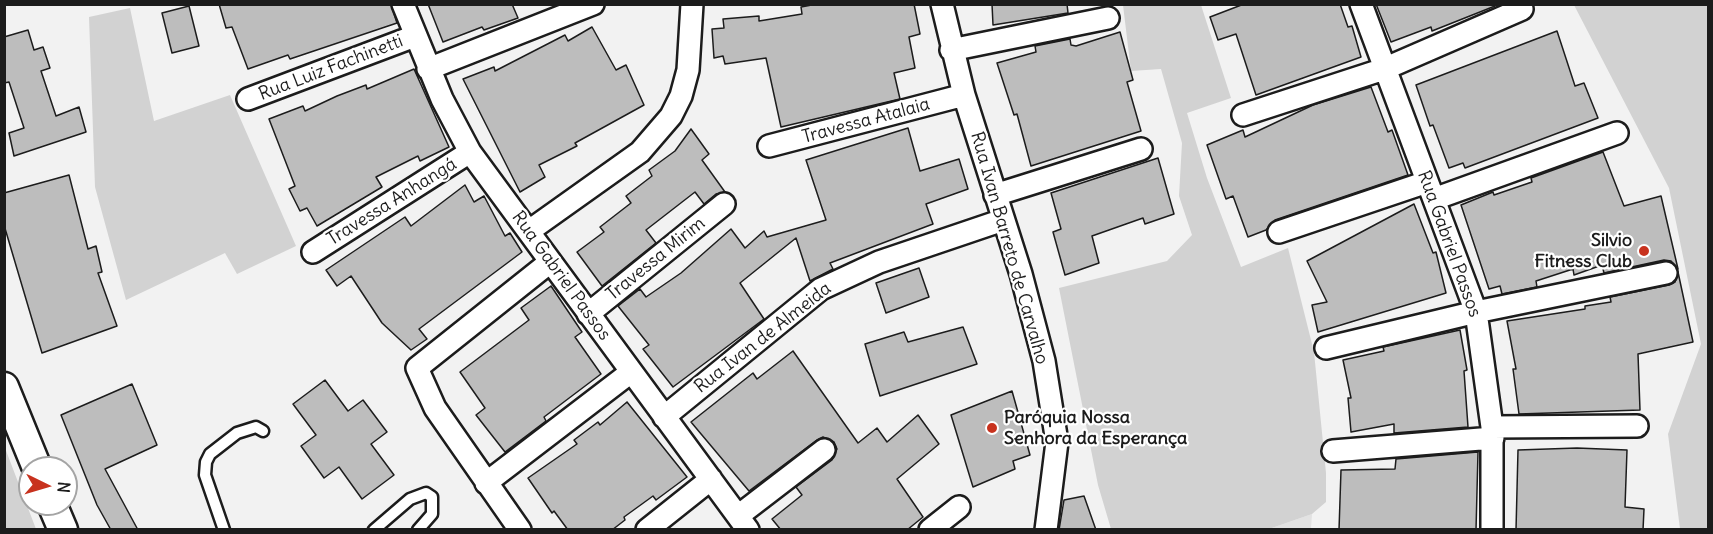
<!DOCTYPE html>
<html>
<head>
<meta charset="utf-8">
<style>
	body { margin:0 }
	#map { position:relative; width:1713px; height:534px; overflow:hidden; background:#f2f2f2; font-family:Delius,sans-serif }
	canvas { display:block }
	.frame { position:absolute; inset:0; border:6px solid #1c1c1c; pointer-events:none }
	.north { position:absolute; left:18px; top:456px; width:60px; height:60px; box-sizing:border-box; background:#fff; border:2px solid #a4a4a4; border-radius:50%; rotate:95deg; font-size:16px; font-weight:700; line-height:24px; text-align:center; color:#1c1c1c }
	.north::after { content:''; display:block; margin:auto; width:21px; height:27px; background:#c8321e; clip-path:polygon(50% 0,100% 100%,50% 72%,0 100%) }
</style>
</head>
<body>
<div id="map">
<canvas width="1713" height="534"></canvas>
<div class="frame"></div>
<div class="north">N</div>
</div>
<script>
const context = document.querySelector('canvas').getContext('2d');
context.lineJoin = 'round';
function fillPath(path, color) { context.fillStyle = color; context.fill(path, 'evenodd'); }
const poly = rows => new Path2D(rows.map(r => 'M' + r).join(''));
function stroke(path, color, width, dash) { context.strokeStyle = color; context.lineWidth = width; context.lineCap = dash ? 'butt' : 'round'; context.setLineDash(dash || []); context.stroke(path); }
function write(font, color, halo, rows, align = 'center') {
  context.font = font + ' Delius,sans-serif'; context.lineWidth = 4.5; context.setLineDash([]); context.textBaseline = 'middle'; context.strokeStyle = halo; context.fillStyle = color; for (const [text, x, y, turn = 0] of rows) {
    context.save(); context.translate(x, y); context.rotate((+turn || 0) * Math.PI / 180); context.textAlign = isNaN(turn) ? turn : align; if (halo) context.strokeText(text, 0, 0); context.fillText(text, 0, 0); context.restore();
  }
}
const built = poly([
	[1312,514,1311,529,1269,529]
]);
const green = poly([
	[1123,5,1201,5,1231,98,1187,113,1207,178,1241,267,1288,248,1314,352,1326,473,1326,502,1312,514,1269,529,1111,529,1098,485,1059,288,1167,261,1192,235,1179,196,1182,143,1161,69,1131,71],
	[1574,5,1708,5,1708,529,1680,529,1668,434,1701,344,1669,188],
	[130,8,154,121,230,95,296,246,237,274,225,253,126,300,95,187,89,17],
	[5,448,36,529,5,529]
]);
const building = poly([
	[219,4,391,4,397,23,290,59,288,55,248,69,232,27,226,28,219,4],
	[428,4,512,4,518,18,484,30,482,27,443,42,428,4],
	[817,4,914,4,920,34,909,37,915,68,894,73,900,99,781,127,766,58,725,64,723,56,714,58,712,29,724,28,723,19,759,16,759,21,802,14,801,7,817,4],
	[992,4,1067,4,1068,13,993,25,992,4],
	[1244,4,1340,4,1348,27,1352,26,1361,57,1256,95,1236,34,1218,40,1210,17,1244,4],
	[1376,4,1495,4,1495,6,1432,31,1431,27,1391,42,1376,4],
	[189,6,199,46,172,53,162,13,189,6],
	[592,27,616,70,626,65,644,105,575,143,577,146,539,165,545,177,520,192,463,79,494,67,495,71,565,35,568,41,592,27],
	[28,30,34,50,43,47,50,68,41,71,56,116,79,107,86,132,14,156,9,133,24,128,9,82,4,83,4,37,28,30],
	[1557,31,1575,86,1584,83,1598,118,1465,168,1463,163,1449,168,1433,125,1430,126,1416,85,1557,31],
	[1120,32,1133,80,1127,82,1141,131,1031,166,1017,114,1014,115,997,63,1036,52,1035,46,1070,39,1071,45,1076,46,1120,32],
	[414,69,449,147,420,161,418,156,376,177,382,187,317,226,307,208,300,211,289,189,295,186,269,119,303,106,305,111,337,96,366,85,367,89,414,69],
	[1371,87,1388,132,1392,130,1408,175,1275,220,1266,230,1248,237,1233,196,1226,199,1207,145,1243,130,1245,137,1313,105,1371,87],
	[908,128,920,171,959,159,968,189,926,204,933,224,830,263,833,269,810,281,796,238,740,283,764,319,673,387,643,349,649,345,618,306,640,289,646,297,681,273,731,229,745,248,764,231,767,237,826,220,806,160,908,128],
	[691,129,709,154,702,160,725,192,716,194,704,204,695,192,646,230,656,243,602,286,577,252,604,232,600,227,631,203,626,196,652,176,649,170,675,151,691,129],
	[1603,152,1624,206,1661,196,1678,269,1671,261,1664,260,1604,273,1602,265,1574,275,1573,269,1536,281,1537,287,1502,294,1500,286,1489,289,1461,205,1493,192,1494,195,1532,182,1531,178,1603,152],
	[1158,158,1174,214,1145,224,1143,218,1092,236,1099,263,1065,275,1053,232,1061,229,1051,193,1158,158],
	[69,175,88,249,96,246,102,272,98,273,117,326,42,353,4,225,4,193,69,175],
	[465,185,474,202,484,196,505,236,510,233,522,252,419,329,427,339,411,350,382,323,351,276,337,286,326,270,405,217,411,226,465,185],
	[1414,204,1433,253,1436,252,1446,293,1318,332,1312,305,1327,302,1307,261,1414,204],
	[919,268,929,297,886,313,876,283,919,268],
	[1678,272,1693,342,1638,354,1640,410,1519,414,1513,369,1516,369,1507,321,1585,309,1585,306,1611,302,1610,297,1669,285,1675,282,1678,272],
	[551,286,582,332,575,337,601,374,544,417,546,421,505,452,476,415,485,408,460,372,529,320,521,308,551,286],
	[963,327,977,364,880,396,865,344,904,332,908,342,963,327],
	[1460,330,1467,370,1464,371,1468,427,1394,433,1394,424,1351,432,1348,398,1351,398,1343,360,1384,351,1383,347,1460,330],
	[793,351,858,443,877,428,887,442,918,415,939,444,897,479,923,517,907,530,781,530,772,519,802,495,796,487,832,460,837,449,834,442,823,437,817,440,749,491,691,422,753,373,757,379,793,351],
	[325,380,348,411,363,400,387,432,371,444,394,475,362,499,339,467,324,478,301,446,316,435,293,404,325,380],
	[132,384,157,445,105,469,138,530,111,530,97,505,61,415,132,384],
	[1012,391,1030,455,1013,461,1015,469,973,487,951,415,1012,391],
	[627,402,687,477,656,500,653,496,624,517,625,520,612,530,568,530,554,511,552,513,528,478,577,444,574,440,598,422,600,425,627,402],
	[1577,448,1627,450,1625,507,1644,509,1643,530,1516,530,1518,450,1577,448],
	[1478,452,1476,530,1339,530,1341,470,1395,469,1396,459,1478,452],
	[1084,496,1096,530,1059,530,1064,500,1084,496]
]);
const lane = poly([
	[224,530,205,475,206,462,210,454,237,433,256,427,263,431],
	[374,530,410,499,426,493,432,497,432,514,418,530]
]);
const street = poly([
	[403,4,442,99,470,152,748,530],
	[942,4,964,95,1021,274,1044,361,1057,442,1046,530],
	[1361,4,1476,312,1492,427,1492,530],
	[951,50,1108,18],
	[428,69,593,4],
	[248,99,415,36],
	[1243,115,1384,69,1522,9],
	[769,146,964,95],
	[995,195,1141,149],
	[1434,199,1617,133],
	[529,231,640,152,671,116,681,96,688,70,692,4],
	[1279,232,1427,182],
	[313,252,470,152],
	[588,314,724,204],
	[1326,348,1476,312,1666,273],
	[664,417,821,289,879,262,1003,220],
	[1492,427,1637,426],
	[1333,451,1493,438],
	[486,483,631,372],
	[738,516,824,450],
	[520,530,435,408,417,368,550,262],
	[647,530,711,479],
	[930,530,959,507]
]);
const secondary = poly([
	[4,387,37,468],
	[52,504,63,530]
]);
const markers = [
	[1644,251,6,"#c8321e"],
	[992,428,6,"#c8321e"]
];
const streetNames = [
	["Rua Luiz Fachinetti",331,68,-21],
	["Travessa Atalaia",866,121,-15],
	["Travessa Anhangá",392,202,-32],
	["Rua Gabriel Passos",1449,244,70],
	["Rua Ivan Barreto de Carvalho",1009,248,74],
	["Travessa Mirim",656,259,-39],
	["Rua Gabriel Passos",561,276,54],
	["Rua Ivan de Almeida",763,338,-38]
];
const poiNames = [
	["Silvio",1632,241],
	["Fitness Club",1632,262],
	["Paróquia Nossa",1004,418,"left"],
	["Senhora da Esperança",1004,439,"left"]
];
fillPath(built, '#e2e2e2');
fillPath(green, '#d2d2d2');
fillPath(building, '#bdbdbd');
stroke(building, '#1c1c1c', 1.5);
stroke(lane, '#1c1c1c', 15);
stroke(street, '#1c1c1c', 26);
stroke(secondary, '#1c1c1c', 33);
stroke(lane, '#fff', 10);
stroke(street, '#fff', 21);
stroke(secondary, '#fff', 28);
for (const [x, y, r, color] of markers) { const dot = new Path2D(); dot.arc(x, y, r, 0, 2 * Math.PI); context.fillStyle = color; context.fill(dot); stroke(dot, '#fff', 2); }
write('18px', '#1c1c1c', '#fff', streetNames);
write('bold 18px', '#1c1c1c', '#fff', poiNames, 'right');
</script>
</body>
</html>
